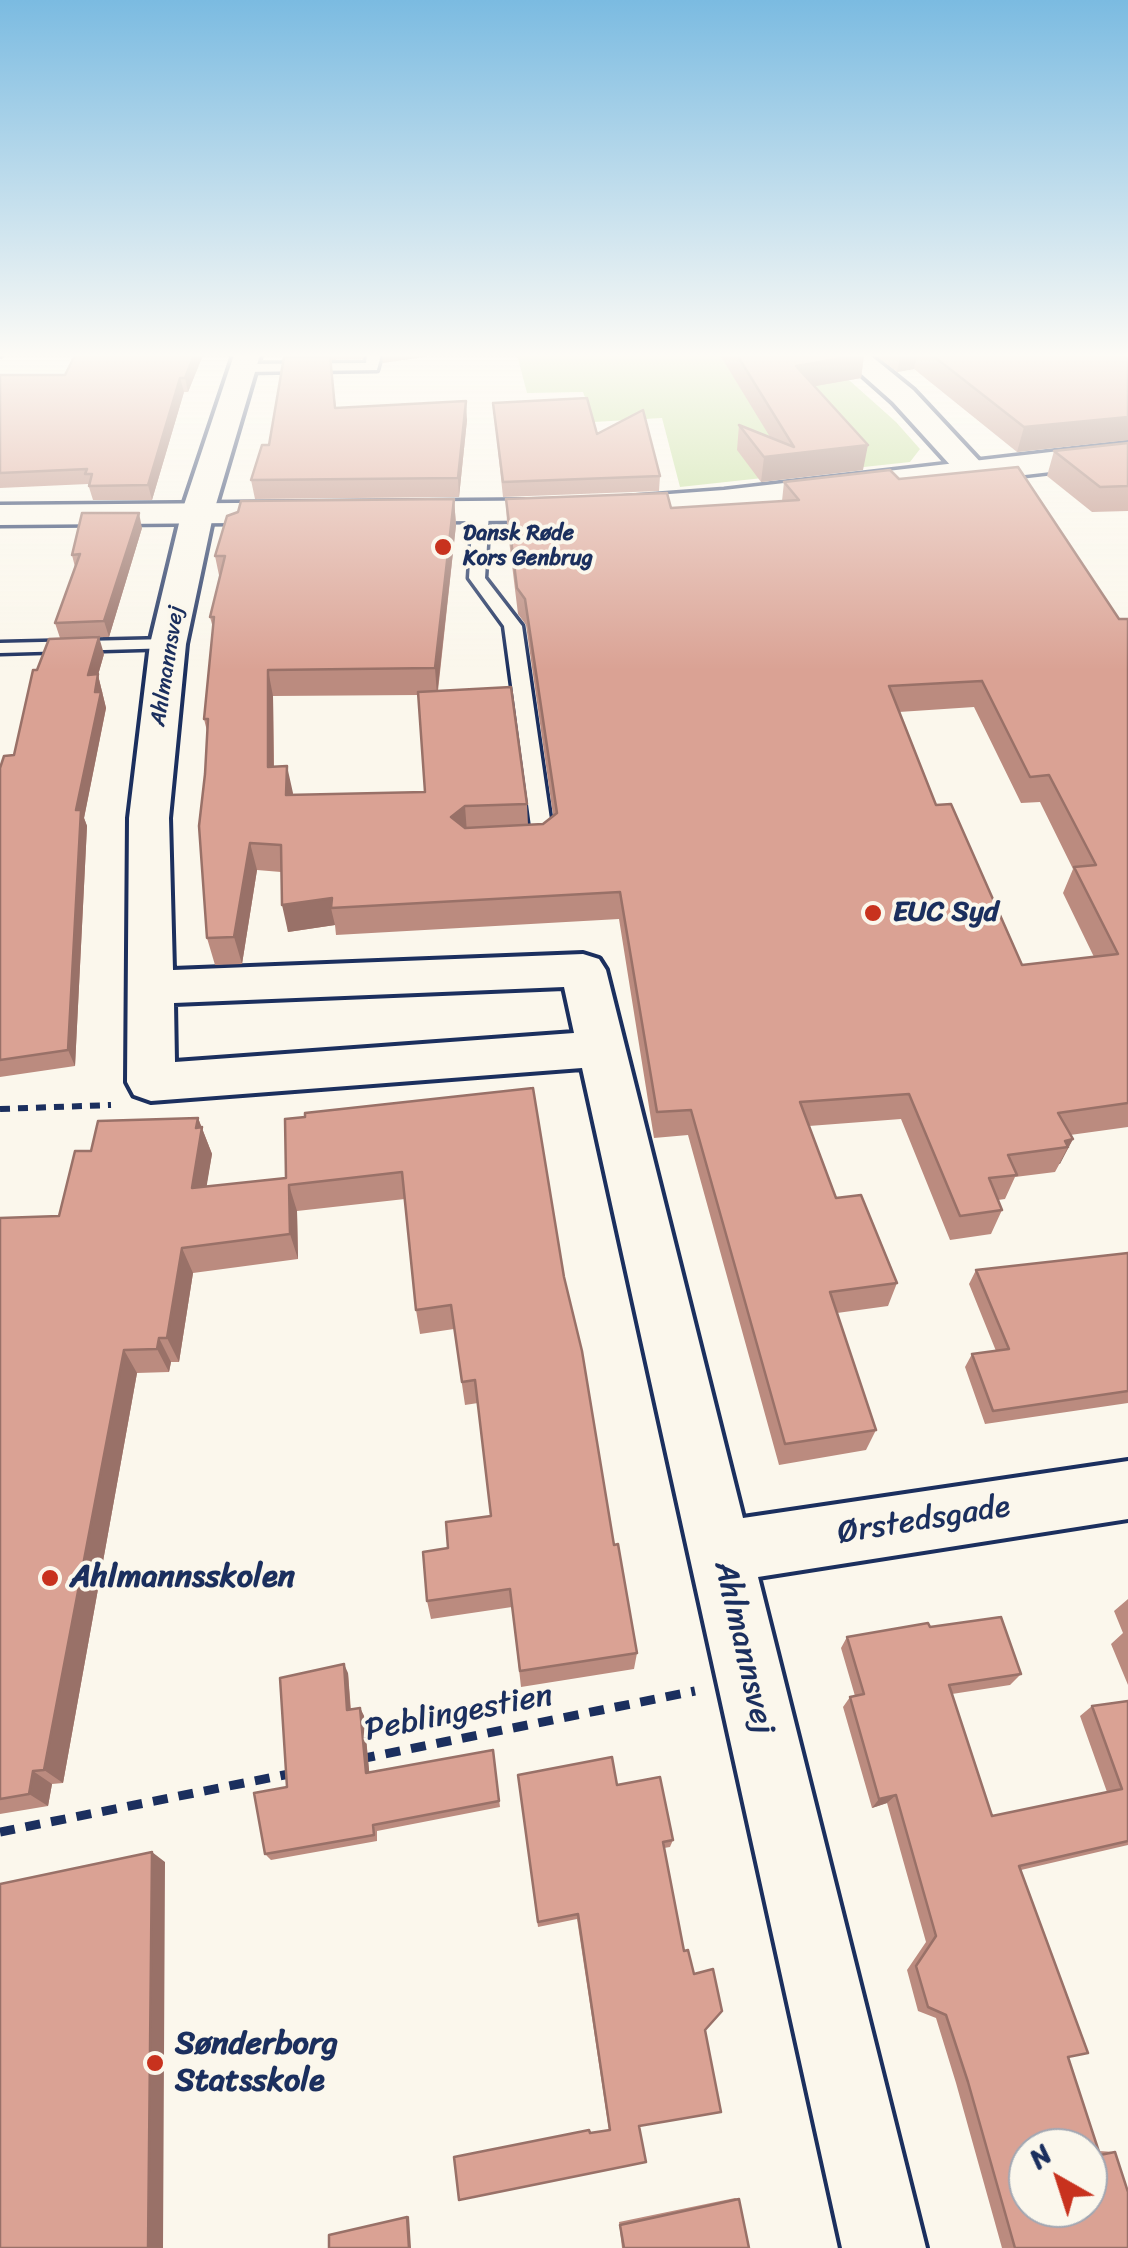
<!DOCTYPE html>
<html>
<head>
<meta charset="utf-8">
<style>
	body { margin:0 }
	#map { position:relative; width:1128px; height:2248px; overflow:hidden; background:#fbf7ec; font-family:Sriracha,sans-serif }
	canvas { display:block }
	.north { position:absolute; left:1008px; top:2128px; width:100px; height:100px; box-sizing:border-box; background:#fbf7ec; border:2px solid #a1a7b3; border-radius:50%; rotate:321deg; font-size:28px; font-weight:700; line-height:40px; text-align:center; color:#1b2f5e }
	.north::after { content:''; display:block; margin:auto; width:35px; height:45px; background:#c8321e; clip-path:polygon(50% 0,100% 100%,50% 72%,0 100%) }
</style>
</head>
<body>
<div id="map">
<canvas width="1128" height="2248"></canvas>
<div class="north">N</div>
</div>
<script>
const context = document.querySelector('canvas').getContext('2d');
context.lineJoin = 'round';
function fillPath(path, color) { context.fillStyle = color; context.fill(path, 'evenodd'); }
const poly = rows => new Path2D(rows.map(r => 'M' + r).join(''));
function stroke(path, color, width, dash) { context.strokeStyle = color; context.lineWidth = width; context.lineCap = dash ? 'butt' : 'round'; context.setLineDash(dash || []); context.stroke(path); }
function write(font, color, halo, rows, align = 'center') {
  context.font = font + ' Sriracha,sans-serif'; context.lineWidth = 8; context.setLineDash([]); context.textBaseline = 'middle'; context.strokeStyle = halo; context.fillStyle = color; for (const [text, x, y, turn = 0] of rows) {
    context.save(); context.translate(x, y); context.rotate((+turn || 0) * Math.PI / 180); context.textAlign = isNaN(turn) ? turn : align; if (halo) context.strokeText(text, 0, 0); context.fillText(text, 0, 0); context.restore();
  }
}
const green = poly([
	[517,355,821,355,896,422,920,449,910,462,680,487,662,418,594,422,583,392,527,393]
]);
const pathFar2 = poly([
	[0,358,3,355]
]);
const pathFar1 = poly([
	[0,1109,111,1105]
]);
const path = poly([
	[360,1759,695,1691],
	[0,1832,294,1773]
]);
const lane = poly([
	[367,355,381,355,377,370,243,372,236,368,243,364,366,363,367,355],
	[481,507,489,512,485,578,522,626,553,840,543,847,525,848,515,841,518,836,532,834,504,626,469,578,473,512,481,507],
	[168,639,174,640,174,648,0,653,0,643,168,639]
]);
const street = poly([
	[234,355,260,355,214,511,186,644,169,818,173,970,583,954,599,959,606,970,743,1518,1128,1461,1128,1519,758,1577,926,2248,842,2248,582,1068,151,1101,134,1095,127,1082,129,818,150,644,182,511,234,355],
	[564,987,574,1033,175,1062,174,1003,564,987],
	[840,355,870,355,913,390,984,466,988,472,984,478,962,478,893,402,840,355]
]);
const secondary = poly([
	[1128,443,1128,463,724,510,588,520,0,525,0,505,588,500,724,490,1128,443]
]);
const wall = poly([
	[203,355,188,392,184,392,152,500,93,500,88,484,0,488,0,375,65,375],
	[288,355,364,355,363,359,330,360,336,408,467,420,459,497,255,499,251,480,269,445],
	[720,355,864,355,861,378,815,386,863,470,761,482,737,450,739,425,770,437],
	[875,355,1128,355,1128,440,1017,452,914,369,897,372],
	[493,403,597,434,660,476,659,491,503,497],
	[1128,443,1128,511,1092,512,1047,476,1054,451],
	[899,479,1119,619,1128,619,1128,1127,1070,1135,1073,1139,1055,1172,1015,1177,1005,1199,998,1200,1002,1210,991,1234,950,1240,901,1119,809,1126,836,1198,897,1283,888,1306,837,1313,876,1430,866,1450,779,1465,688,1135,654,1138,619,919,336,935,335,925,288,932,281,872,257,870,242,964,215,965,207,938,205,774,207,731,204,719,213,628,210,617,220,580,215,556,454,499,456,525,438,691,527,804,528,825,543,824,553,815,526,625,518,614,507,524,506,499,671,508,782,501,784,482],
	[419,695,425,792,293,795,274,767,273,696],
	[974,707,1021,803,1040,802,1073,869,1063,893,1094,957,1022,965,936,805,899,712],
	[142,528,109,637,60,638,55,623,75,567,72,555],
	[104,654,98,675,106,708,84,818,87,826,75,1066,0,1077,0,768,14,755],
	[533,1088,564,1277,614,1545,637,1653,634,1669,521,1687,512,1607,431,1619,427,1601,448,1548,491,1516,478,1403,465,1405,454,1329,420,1334,416,1310,405,1199,297,1211,298,1259,193,1273,179,1362,171,1362,169,1372,137,1373,63,1783,52,1784,48,1806,0,1814,0,1218,59,1216,91,1151,198,1118,212,1154,206,1187,286,1178],
	[1128,1253,1128,1403,985,1424,965,1367,972,1354,996,1351,969,1284,976,1270],
	[1128,1599,1128,1685,1111,1644,1123,1633,1114,1611],
	[930,1627,1021,1674,1010,1685,952,1694,992,1816,1107,1792,1080,1716,1092,1706,1128,1701,1128,1845,1021,1870,1068,2057,1099,2151,1115,2152,1128,2248,1002,2248,956,2083,936,2018,918,2011,907,1970,926,1942,887,1803,872,1808,843,1707,850,1697,855,1696,841,1648,847,1637],
	[348,1673,351,1710,360,1708,364,1716,369,1772,493,1750,500,1807,377,1831,377,1841,271,1860,265,1854,287,1787],
	[518,1775,617,1785,673,1840,670,1847,664,1848,684,1951,705,2030,721,2112,590,2133,609,2130,577,1919,538,1927],
	[735,2198,739,2199,749,2248,622,2248,619,2222]
]);
const shadedWall = poly([
	[194,355,203,355,188,392,185,378],
	[382,355,438,355,383,363],
	[860,355,864,355,861,378,793,390,796,366],
	[900,355,917,355,914,369,897,372],
	[180,378,184,392,152,500,148,485],
	[466,401,467,420,459,497,458,478],
	[1128,417,1128,440,1017,452,1024,427],
	[868,445,863,470,761,482,764,457],
	[454,499,456,525,437,695,435,668],
	[139,513,142,528,109,637,104,621],
	[99,637,104,654,98,675,106,708,84,818,87,826,75,1066,68,1050,76,810,88,675],
	[268,670,273,696,274,794,268,767],
	[287,766,293,793,291,822,286,795],
	[465,806,467,833,451,817],
	[250,843,257,870,242,964,234,937],
	[332,898,331,908,335,925,288,932,282,905],
	[198,1118,212,1154,202,1214,192,1188],
	[1073,1139,1060,1164,1059,1164,1068,1147,1065,1141],
	[289,1185,297,1211,298,1259,290,1234],
	[182,1248,193,1273,179,1362,167,1338],
	[159,1338,171,1362,169,1372,157,1349],
	[124,1350,137,1373,63,1783,44,1770],
	[344,1664,348,1673,351,1719,347,1710],
	[360,1708,364,1716,370,1780,366,1773],
	[33,1771,52,1784,48,1806,29,1794],
	[896,1795,887,1803,872,1808,879,1799],
	[152,1852,165,1862,163,2248,148,2248],
	[409,2216,411,2248,409,2248,407,2217]
]);
const building = poly([
	[75,355,194,355,185,378,180,378,148,485,89,486,92,474,85,474,87,469,0,473,0,375,65,375,75,355],
	[737,355,860,355,796,366,868,445,764,457,739,425,794,447,737,355],
	[932,355,1128,355,1128,417,1024,427,932,355],
	[330,356,335,408,466,401,458,478,251,480,262,445,269,445,284,357,330,356],
	[587,398,597,434,643,410,660,476,503,482,493,403,587,398],
	[1128,443,1128,486,1100,487,1054,451,1128,443],
	[1018,467,1119,619,1128,619,1128,1103,1058,1113,1073,1139,1065,1141,1068,1147,1008,1155,1017,1175,989,1178,1002,1210,960,1216,909,1094,800,1102,836,1198,861,1195,897,1283,830,1292,876,1430,785,1444,691,1110,657,1112,620,892,331,908,332,898,282,905,281,845,250,843,234,937,207,938,199,826,205,774,208,719,204,719,214,617,210,617,225,556,215,556,227,516,238,512,241,501,454,499,435,668,268,670,268,767,287,766,286,795,425,792,418,692,511,687,527,804,465,806,451,817,465,828,543,824,557,813,525,599,517,588,506,499,667,493,671,508,799,500,784,482,890,470,899,479,1018,467],
	[982,681,1030,777,1049,775,1096,865,1074,867,1118,954,1022,965,951,804,936,805,889,686,982,681],
	[82,513,139,513,104,621,55,623,80,554,72,555,82,513],
	[99,637,88,675,98,674,95,692,101,692,76,810,81,810,68,1050,0,1060,0,768,4,756,14,755,33,670,37,670,49,639,99,637],
	[533,1088,564,1277,582,1351,614,1545,618,1544,637,1653,520,1671,510,1589,427,1601,423,1552,448,1548,446,1522,491,1516,475,1380,462,1382,451,1305,416,1310,402,1172,289,1185,290,1234,182,1248,167,1338,159,1338,157,1349,124,1350,44,1770,33,1771,29,1794,0,1799,0,1218,59,1216,75,1151,91,1151,98,1121,198,1118,196,1128,202,1127,192,1188,286,1178,285,1119,305,1117,305,1113,533,1088],
	[1128,1253,1128,1391,993,1411,972,1354,1009,1349,976,1270,1128,1253],
	[1001,1617,1021,1674,949,1685,992,1816,1122,1789,1092,1706,1128,1701,1128,1841,1019,1866,1088,2053,1068,2057,1100,2155,1115,2152,1128,2192,1128,2248,1015,2248,968,2082,946,2015,928,2007,916,1966,936,1936,896,1795,879,1799,850,1697,864,1694,847,1637,928,1623,930,1627,1001,1617],
	[1028,2148,1088,2148,1088,2208,1028,2208,1028,2148],
	[344,1664,347,1710,360,1708,366,1773,493,1750,499,1801,373,1825,374,1835,265,1854,254,1793,287,1787,280,1678,344,1664],
	[612,1757,617,1785,660,1777,673,1840,663,1842,684,1951,688,1950,694,1974,713,1969,722,2011,705,2030,721,2112,639,2126,646,2162,459,2200,454,2157,589,2130,590,2133,610,2130,578,1914,538,1922,518,1775,612,1757],
	[152,1852,148,2248,0,2248,0,1884,152,1852],
	[739,2199,749,2248,624,2248,620,2225,739,2199],
	[407,2217,409,2248,329,2248,329,2235,407,2217]
]);
const markers = [
	[443,547,10,"#c8321e"],
	[873,913,10,"#c8321e"],
	[50,1578,10,"#c8321e"],
	[155,2063,10,"#c8321e"]
];
const farPoinames = [
	["Dansk Røde",463,534],
	["Kors Genbrug",463,559]
];
const farStreetnames = [
	["Ahlmannsvej",168,666,-81]
];
const poiNames = [
	["EUC Syd",893,913]
];
const nearStreetnames = [
	["Ørstedsgade",924,1521,-9],
	["Ahlmannsvej",743,1648,77],
	["Peblingestien",459,1714,-11]
];
const nearPoinames = [
	["Ahlmannsskolen",70,1578],
	["Sønderborg",175,2045],
	["Statsskole",175,2082]
];
fillPath(green, '#bfdd95');
stroke(lane, '#1b2f5e', 7);
stroke(street, '#1b2f5e', 8);
stroke(secondary, '#1b2f5e', 7);
stroke(pathFar2, '#1b2f5e', 4, [6, 5]);
stroke(pathFar1, '#1b2f5e', 6, [10, 8]);
stroke(path, '#1b2f5e', 9, [15, 11]);
fillPath(lane, '#fbf7ec');
fillPath(street, '#fbf7ec');
fillPath(secondary, '#fbf7ec');
fillPath(wall, '#bb8b7f');
fillPath(shadedWall, '#997168');
fillPath(building, '#daa294');
stroke(building, '#997168', 2.5);
const sky = context.createLinearGradient(0, 0, 0, 670);
sky.addColorStop(0, '#7bbbe1');
sky.addColorStop(0.53, '#fdfbf6');
sky.addColorStop(1, '#fdfbf600');
context.fillStyle = sky;
context.fillRect(0, 0, 1128, 670);
for (const [x, y, r, color] of markers) { const dot = new Path2D(); dot.arc(x, y, r, 0, 2 * Math.PI); context.fillStyle = color; context.fill(dot); stroke(dot, '#fbf7ec', 4); }
write('bold 22px', '#1b2f5e', '#fbf7ec', farPoinames, 'left');
write('22px', '#1b2f5e', '#fbf7ec', farStreetnames);
write('bold 28px', '#1b2f5e', '#fbf7ec', poiNames, 'left');
write('32px', '#1b2f5e', '#fbf7ec', nearStreetnames);
write('bold 32px', '#1b2f5e', '#fbf7ec', nearPoinames, 'left');
</script>
</body>
</html>
